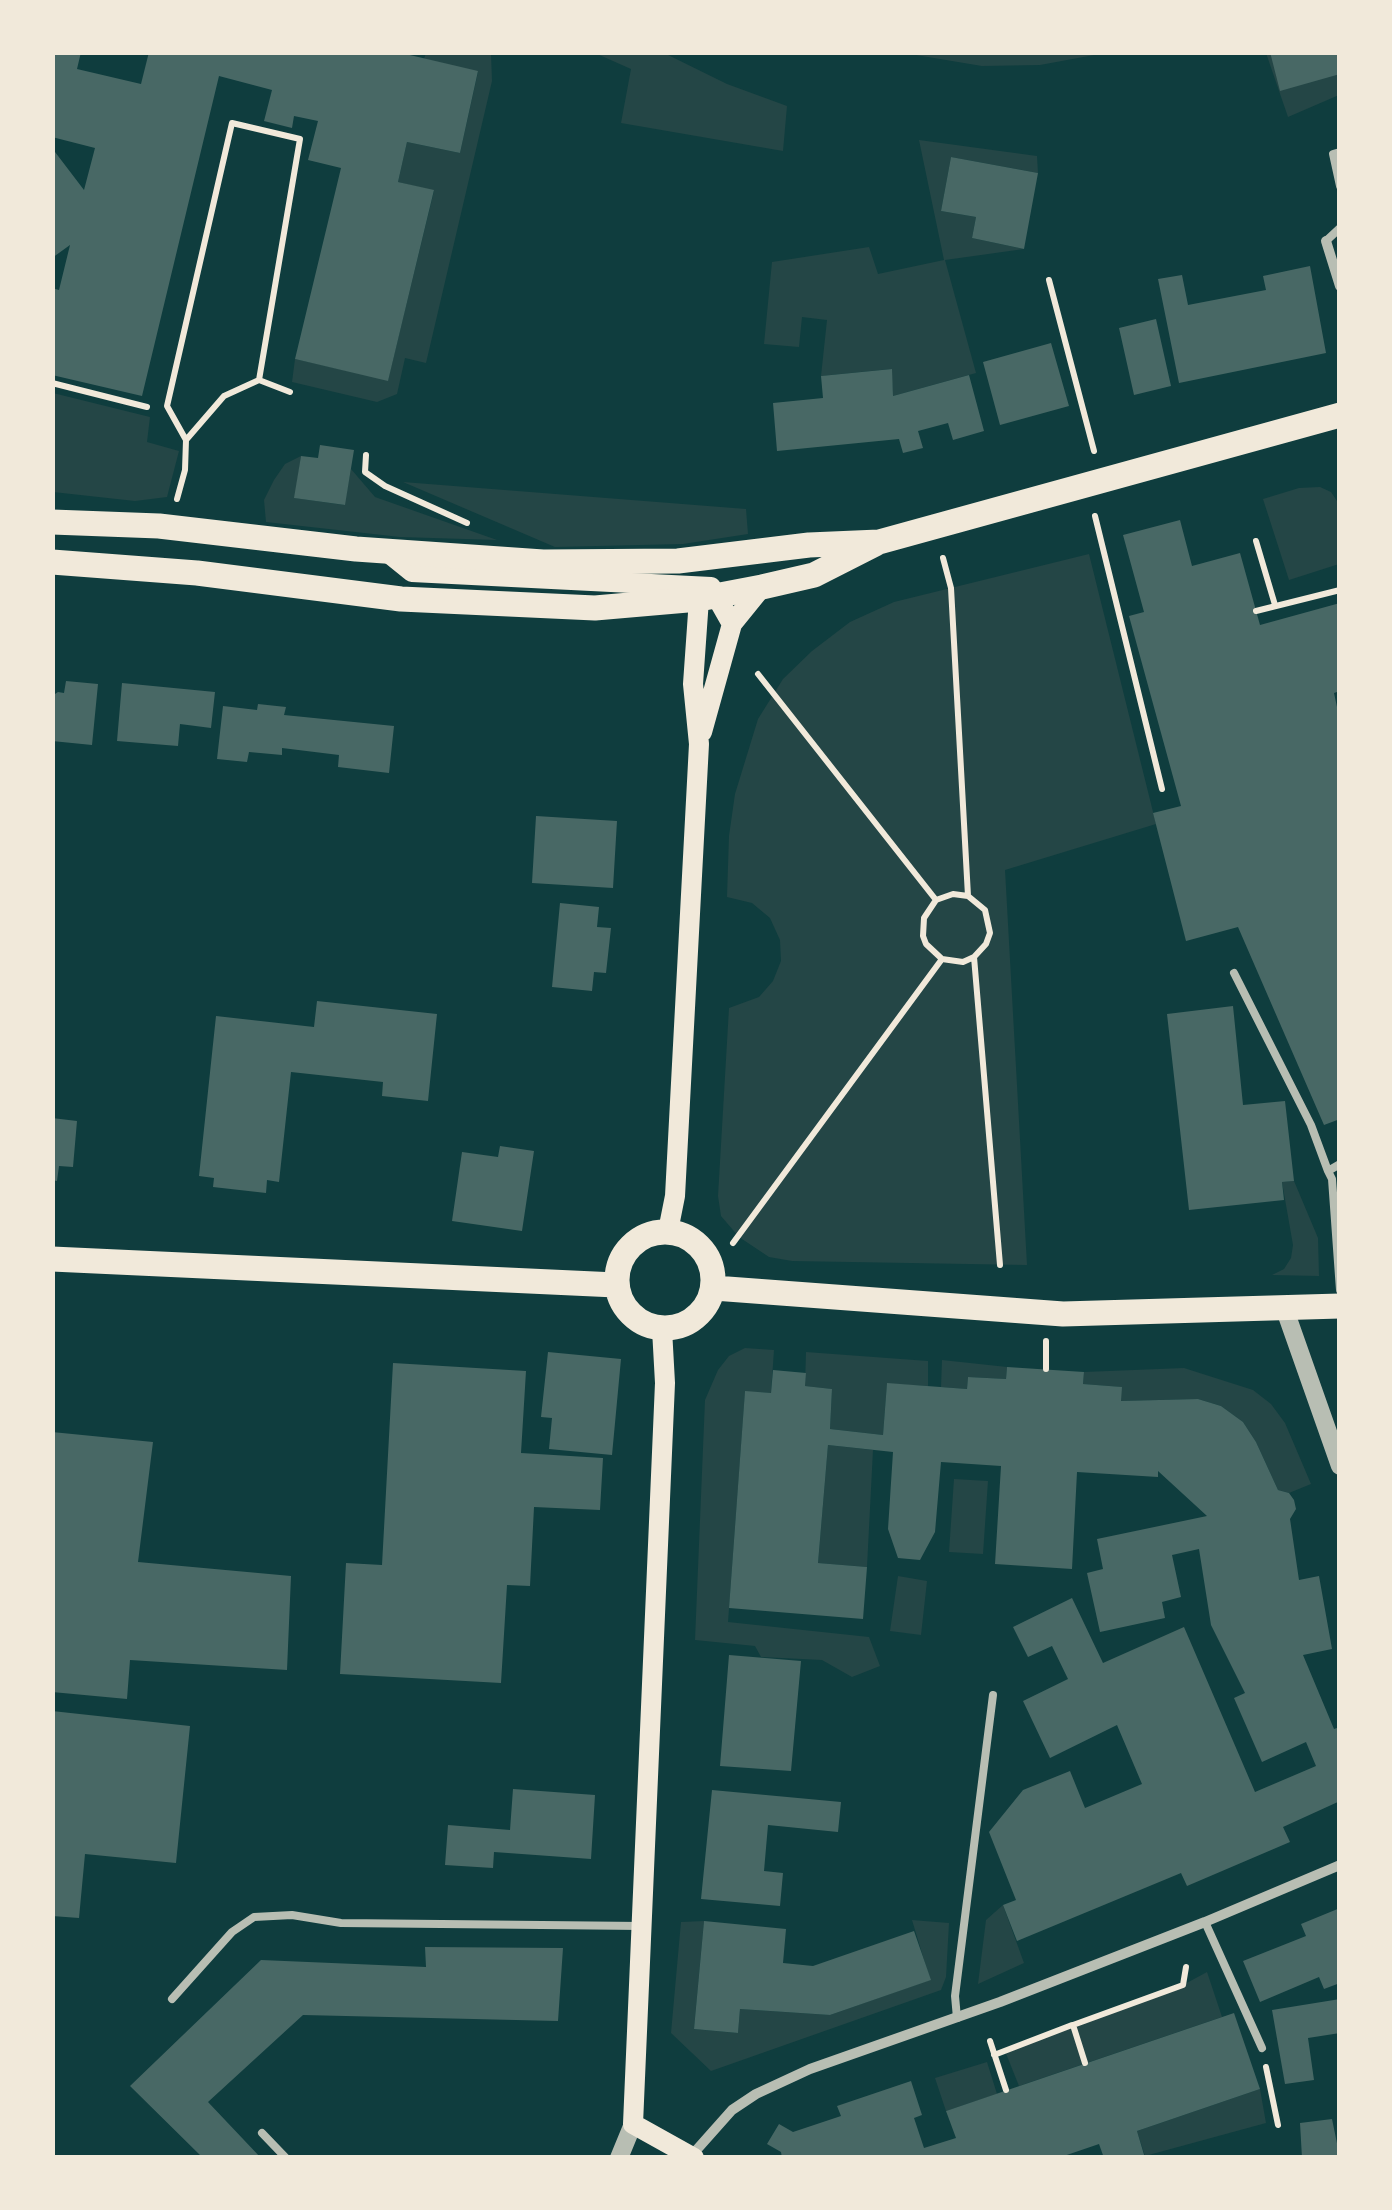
<!DOCTYPE html>
<html>
<head>
<meta charset="utf-8">
<style>
	body { margin:0 }
	#map { position:relative; width:1392px; height:2210px; overflow:hidden; background:#0f3d3e; font-family:Quicksand,sans-serif }
	canvas { display:block }
	.frame { position:absolute; inset:0; border:55px solid #f1e9da; pointer-events:none }
</style>
</head>
<body>
<div id="map">
<canvas width="1392" height="2210"></canvas>
<div class="frame"></div>
</div>
<script>
const context = document.querySelector('canvas').getContext('2d');
context.lineJoin = 'round';
function fillPath(path, color) { context.fillStyle = color; context.fill(path, 'evenodd'); }
const poly = rows => new Path2D(rows.map(r => 'M' + r).join(''));
function stroke(path, color, width, dash) { context.strokeStyle = color; context.lineWidth = width; context.lineCap = dash ? 'butt' : 'round'; context.setLineDash(dash || []); context.stroke(path); }
const green = poly([
	[426,53,491,53,492,81,426,363,405,358,397,394,377,402,292,382,295,359,388,380,434,191,398,182,407,142,460,153,478,72,424,59],
	[595,53,664,53,727,84,787,106,783,151,621,123,631,69],
	[904,53,1105,53,1040,65,982,66],
	[1266,53,1339,53,1339,95,1288,117],
	[919,140,1037,156,1038,173,951,157,941,211,976,217,972,238,1024,249,945,260,976,373,893,396,891,369,821,376,827,320,802,317,799,347,764,344,772,262,869,247,878,274,944,260],
	[53,393,150,417,147,442,179,451,167,497,135,501,53,492],
	[301,456,295,498,344,505,351,469,375,497,497,540,400,537,266,522,264,500,274,480,285,464],
	[403,482,746,509,748,534,683,544,555,547],
	[1320,487,1331,492,1339,504,1339,564,1289,580,1263,499,1299,488],
	[1089,554,1156,824,1005,870,1027,1265,792,1261,769,1257,739,1237,721,1216,718,1196,729,1008,759,997,773,981,781,961,780,940,770,918,752,903,727,897,729,836,735,794,758,719,783,679,812,651,850,622,894,602],
	[1294,1181,1318,1238,1319,1276,1272,1275,1284,1269,1291,1258,1293,1245,1282,1182],
	[745,1348,774,1350,771,1393,745,1392,728,1622,869,1637,880,1666,852,1677,822,1660,761,1657,755,1646,695,1640,705,1400,718,1370,729,1356],
	[806,1352,928,1361,928,1386,887,1384,883,1435,830,1429,832,1389,805,1386],
	[942,1360,1007,1367,1006,1379,968,1377,967,1389,941,1387],
	[1184,1368,1253,1390,1271,1404,1285,1423,1311,1484,1289,1493,1278,1490,1256,1442,1243,1422,1221,1406,1198,1399,1121,1401,1121,1387,1083,1384,1084,1372],
	[828,1445,873,1450,867,1567,818,1563],
	[954,1479,988,1481,983,1554,949,1552],
	[898,1576,927,1581,921,1635,890,1631],
	[1003,1905,1024,1963,978,1984,986,1920],
	[912,1920,949,1923,946,1977,941,1990,711,2071,671,2033,681,1922,704,1921,694,2029,738,2033,740,2009,830,2015,930,1980],
	[1207,1972,1222,2017,1019,2086,1005,2051,1183,1985],
	[987,2062,997,2094,946,2111,935,2078],
	[1260,2089,1266,2123,1145,2156,1137,2131]
]);
const building = poly([
	[52,52,81,52,77,69,141,84,149,52,397,52,478,71,460,153,407,142,398,182,434,190,388,381,295,359,341,168,308,160,318,121,294,116,292,128,264,121,272,90,219,76,142,396,52,375,52,288,59,290,70,245,52,258,52,148,84,190,95,148,52,137],
	[1270,52,1340,52,1340,74,1280,91],
	[951,157,1038,173,1024,249,972,238,976,217,941,211],
	[1310,266,1326,353,1179,383,1158,279,1182,275,1188,305,1266,290,1263,276],
	[1156,319,1171,386,1134,395,1119,328],
	[1051,343,1069,406,1000,425,983,362],
	[892,369,893,396,969,375,984,431,953,440,948,423,918,431,923,448,903,453,899,439,777,451,773,403,823,398,821,376],
	[320,445,354,450,345,505,294,498,301,456,318,458],
	[1180,520,1192,566,1240,553,1260,625,1340,603,1340,691,1334,693,1340,721,1340,1119,1324,1125,1238,927,1186,941,1153,813,1181,806,1129,616,1144,612,1123,535],
	[66,681,98,684,92,745,52,741,52,696,58,692,64,693],
	[122,683,215,692,211,728,180,724,178,746,117,741],
	[258,704,286,707,284,715,394,726,389,773,338,767,339,755,282,748,282,755,249,752,247,762,217,759,223,706,257,710],
	[536,816,617,821,613,888,532,883],
	[560,903,599,907,597,927,611,928,606,973,594,972,592,991,552,987],
	[317,1001,437,1014,428,1101,382,1096,383,1082,291,1072,279,1182,267,1180,266,1193,213,1187,214,1178,199,1176,216,1016,314,1027],
	[1233,1006,1243,1105,1285,1101,1294,1181,1282,1182,1284,1200,1189,1210,1167,1014],
	[52,1118,77,1121,73,1167,59,1166,57,1181,52,1180],
	[500,1146,534,1151,522,1231,452,1221,462,1152,498,1157],
	[548,1352,621,1359,612,1455,549,1449,552,1418,541,1417],
	[393,1363,526,1371,521,1453,603,1458,600,1510,534,1507,530,1586,507,1585,501,1683,340,1674,346,1563,382,1565],
	[1007,1367,1084,1372,1083,1384,1122,1387,1121,1401,1198,1399,1221,1406,1243,1422,1256,1442,1278,1490,1289,1493,1294,1500,1296,1509,1290,1519,1299,1580,1319,1576,1332,1649,1303,1655,1334,1729,1340,1727,1340,1801,1283,1827,1290,1842,1187,1886,1181,1873,1017,1941,1003,1905,1016,1900,989,1832,1023,1790,1070,1771,1085,1808,1142,1784,1117,1725,1050,1758,1023,1701,1068,1679,1052,1646,1028,1657,1013,1627,1072,1598,1103,1663,1184,1627,1255,1792,1316,1766,1306,1742,1262,1762,1234,1698,1245,1693,1211,1625,1199,1549,1172,1555,1181,1597,1162,1602,1165,1618,1100,1632,1087,1573,1103,1569,1097,1539,1207,1516,1158,1471,1158,1477,1077,1472,1072,1569,995,1564,1001,1466,941,1462,935,1532,920,1560,898,1558,888,1529,893,1452,828,1445,818,1563,867,1567,863,1619,729,1608,745,1391,771,1393,773,1370,806,1373,805,1386,832,1389,830,1429,883,1435,887,1383,967,1389,968,1377,1006,1379],
	[52,1432,153,1442,138,1562,291,1576,287,1670,130,1660,127,1699,52,1692],
	[729,1655,801,1661,791,1771,720,1766],
	[52,1711,190,1726,176,1863,85,1854,79,1918,52,1916],
	[513,1789,595,1795,591,1859,494,1852,493,1868,445,1865,448,1825,510,1830],
	[712,1790,841,1802,838,1832,768,1825,764,1871,783,1873,780,1906,701,1899],
	[1340,1908,1340,1983,1324,1989,1319,1977,1260,2002,1243,1961,1306,1936,1301,1924],
	[704,1921,786,1929,783,1963,813,1966,914,1931,931,1980,830,2015,740,2009,738,2033,694,2029],
	[425,1947,563,1948,558,2021,303,2015,208,2102,261,2158,203,2158,130,2086,261,1960,426,1967],
	[1340,1999,1340,2033,1308,2038,1314,2080,1285,2084,1272,2010],
	[1234,2013,1260,2089,1137,2131,1145,2158,1104,2158,1099,2144,1058,2158,782,2158,781,2152,767,2144,779,2124,793,2132,841,2116,837,2106,911,2081,922,2115,914,2118,924,2148,956,2138,946,2111],
	[1332,2119,1340,2158,1302,2158,1300,2123]
]);
const path = poly([
	[1049,280,1094,451],
	[52,383,147,407],
	[186,440,224,396,259,380],
	[366,455,365,472,385,486,467,523],
	[177,499,185,470,186,440,167,406,232,123,300,139,259,380,290,392],
	[1095,516,1162,789],
	[1256,541,1275,605],
	[943,558,951,588,968,896],
	[1256,611,1340,590],
	[758,674,936,900,953,894,968,896,985,910,990,933,986,944,974,957,1000,1265],
	[936,900,924,918,923,936,926,944,942,959],
	[733,1243,942,959,963,962,974,957],
	[1046,1369,1046,1341],
	[990,2041,1006,2090],
	[994,2055,1072,2025],
	[1085,2063,1073,2025,1183,1985,1186,1967],
	[1266,2067,1278,2125]
]);
const service = poly([
	[1340,152,1333,154,1340,186],
	[1326,241,1340,228],
	[1234,973,1311,1125,1328,1171,1340,1164],
	[1328,1171,1332,1179,1340,1290],
	[1205,1922,1262,2048],
	[172,1999,232,1932,254,1917,292,1915,341,1923,642,1926],
	[957,2018,955,1996,993,1695],
	[262,2133,286,2158]
]);
const minor = poly([
	[1326,241,1340,286],
	[692,2155,732,2110,756,2094,810,2069,1000,2002,1205,1922,1340,1865]
]);
const tertiary = poly([
	[1285,1310,1340,1466],
	[619,2158,633,2124]
]);
const secondary = poly([
	[386,551,412,572,711,587,732,624],
	[702,732,732,624,762,587],
	[668,1231,675,1196,699,744,693,684,699,599],
	[662,1329,665,1383,633,2124,694,2158]
]);
const primary = poly([
	[52,522,159,526,356,549,543,562,678,561,809,545,879,542,1340,415],
	[52,562,197,573,401,599,595,608,699,599,762,587,814,575,875,544],
	'617 1280a48 48 0 1 1 96 0a48 48 0 1 1-96 0Z',
	[52,1259,616,1285],
	[714,1288,1063,1314,1340,1306]
]);
fillPath(green, '#244646');
fillPath(building, '#486865');
stroke(path, '#f1e9da', 6);
stroke(service, '#b8beb3', 8);
stroke(minor, '#b8beb3', 10);
stroke(tertiary, '#b8beb3', 18);
stroke(secondary, '#f1e9da', 20);
stroke(primary, '#f1e9da', 25);
</script>
</body>
</html>
